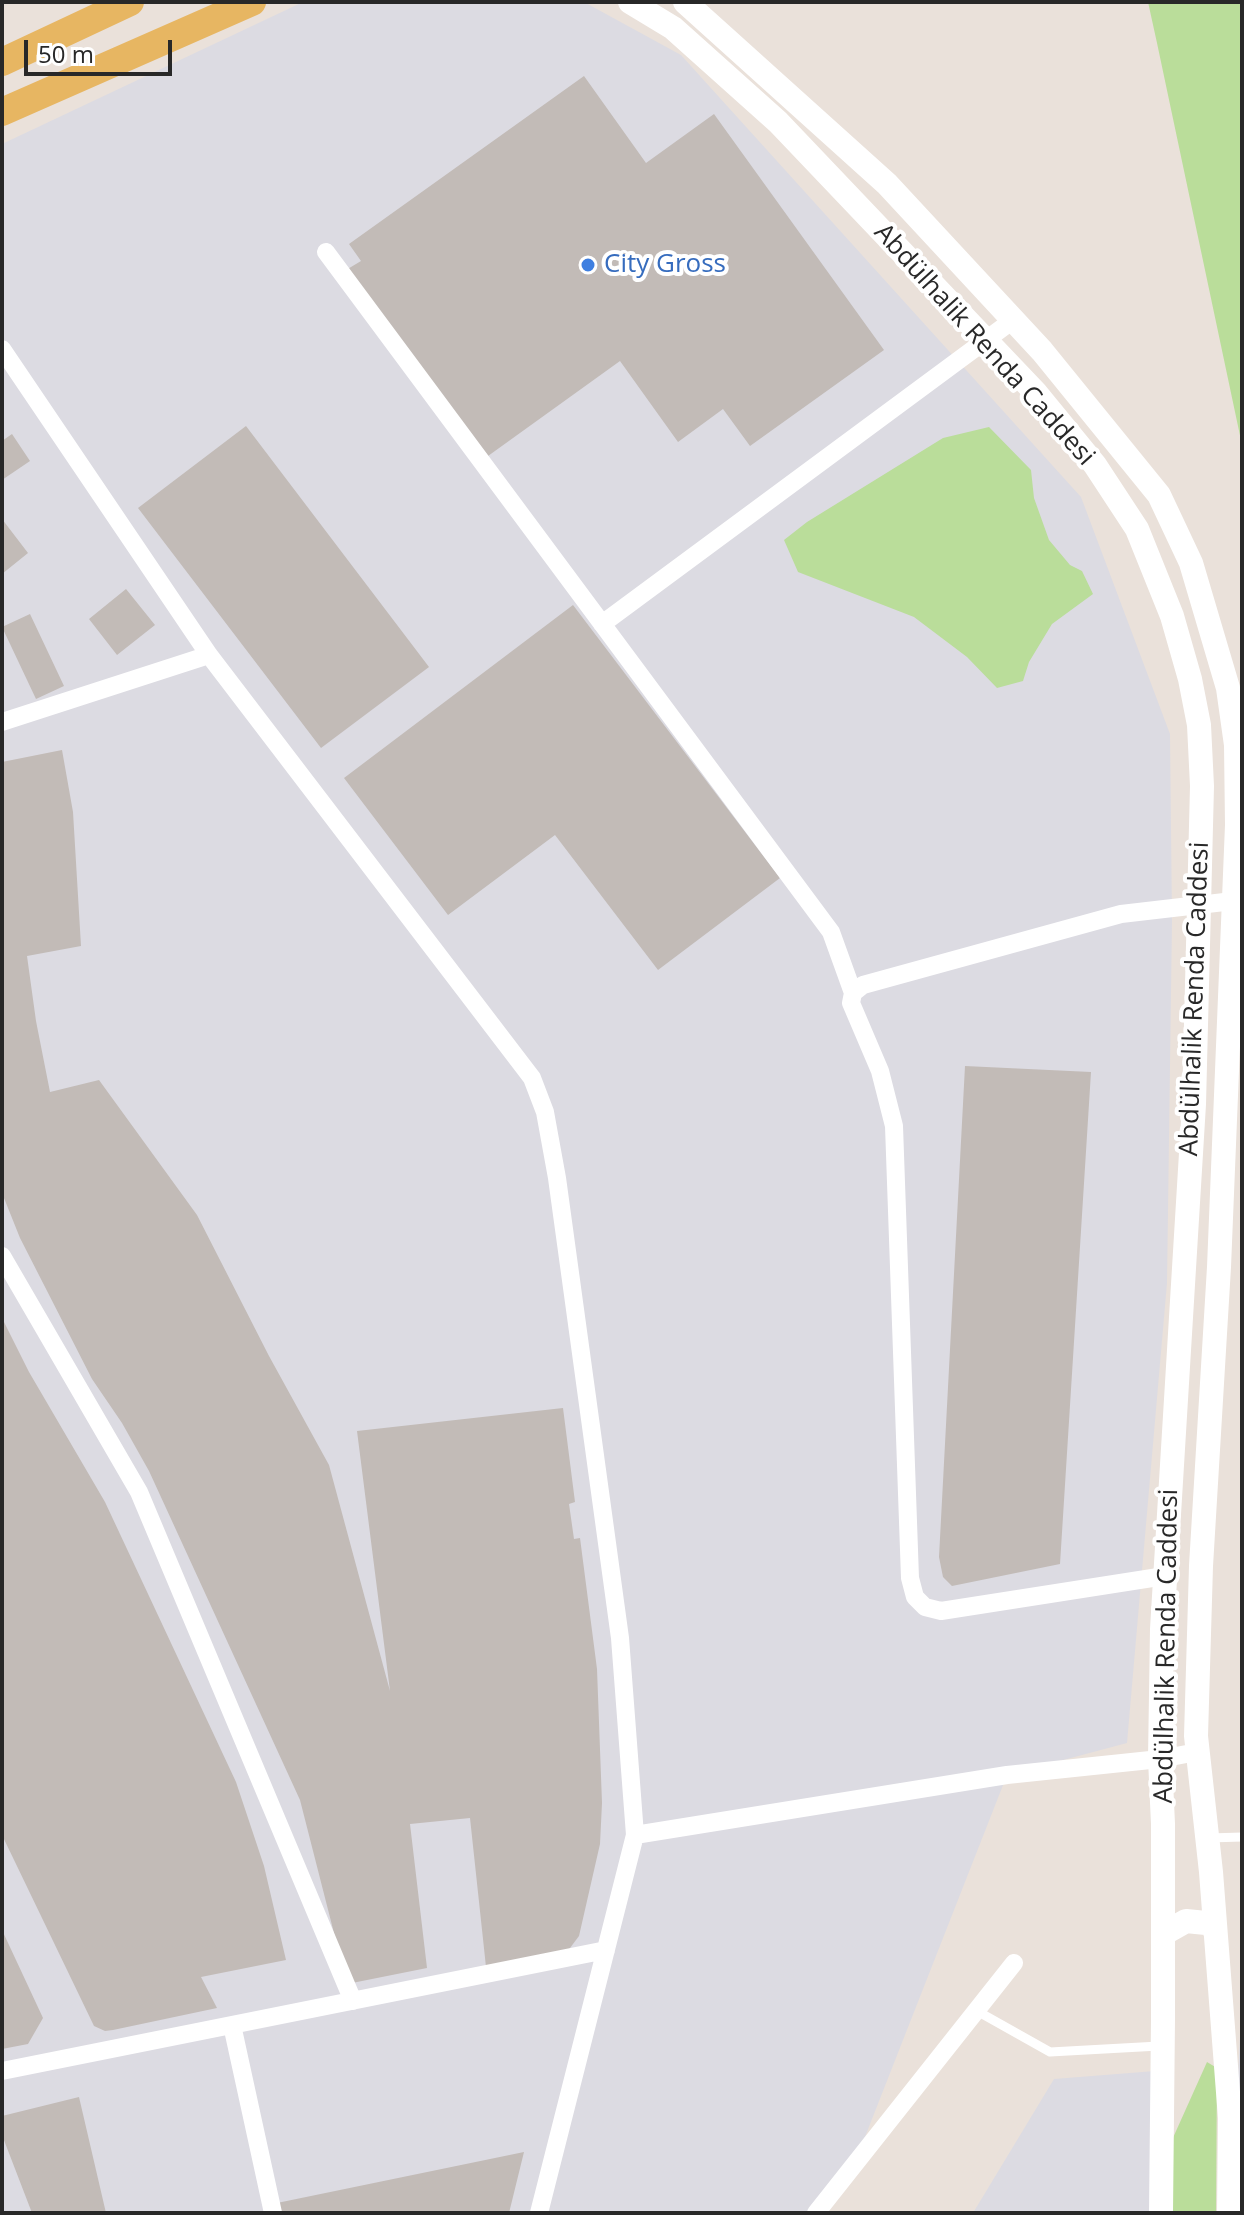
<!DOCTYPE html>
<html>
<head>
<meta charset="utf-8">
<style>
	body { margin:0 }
	#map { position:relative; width:1244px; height:2215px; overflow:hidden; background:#eae1da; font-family:"Open Sans",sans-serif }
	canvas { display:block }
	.frame { position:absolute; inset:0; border:4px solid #282828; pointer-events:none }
	.scale { position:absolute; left:24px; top:40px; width:148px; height:36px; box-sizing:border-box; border:4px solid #282828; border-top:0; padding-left:10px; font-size:24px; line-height:28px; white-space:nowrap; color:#282828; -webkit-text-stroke:6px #fff; paint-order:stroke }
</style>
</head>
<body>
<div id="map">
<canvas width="1244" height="2215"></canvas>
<div class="frame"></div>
<div class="scale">50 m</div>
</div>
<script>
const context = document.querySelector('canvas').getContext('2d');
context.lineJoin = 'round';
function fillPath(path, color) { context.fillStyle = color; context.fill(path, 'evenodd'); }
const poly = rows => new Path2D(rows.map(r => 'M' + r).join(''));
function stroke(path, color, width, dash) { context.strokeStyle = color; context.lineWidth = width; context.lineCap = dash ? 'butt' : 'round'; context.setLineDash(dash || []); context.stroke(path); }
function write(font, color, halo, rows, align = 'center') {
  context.font = font + ' "Open Sans",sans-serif'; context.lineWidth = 8; context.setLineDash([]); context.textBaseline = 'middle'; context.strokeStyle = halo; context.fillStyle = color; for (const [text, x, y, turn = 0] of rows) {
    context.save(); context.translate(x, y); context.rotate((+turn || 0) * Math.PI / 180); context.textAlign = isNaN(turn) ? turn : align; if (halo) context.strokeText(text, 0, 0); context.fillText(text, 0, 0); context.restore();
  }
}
const industrial = poly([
	[303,2,584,2,681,55,1081,497,1170,734,1172,921,1167,1283,1127,1743,1007,1775,852,2170,827,2213,2,2213,2,144],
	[1242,1997,1242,2213,1231,2213],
	[1155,2071,1150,2213,973,2213,1054,2079]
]);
const green = poly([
	[1148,2,1242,2,1242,445,1157,43],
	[989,427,1031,470,1034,498,1049,540,1070,565,1082,571,1093,594,1052,624,1029,662,1023,681,997,688,967,657,914,617,798,572,784,540,807,522,943,438],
	[1207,2062,1217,2068,1216,2213,1173,2213,1172,2140]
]);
const building = poly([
	[584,76,646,163,714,114,884,350,750,446,723,409,678,442,620,361,488,456,346,270,361,261,349,244],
	[246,426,429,667,321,748,138,508],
	[12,434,30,461,2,480,2,441],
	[2,519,28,553,2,574],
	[126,589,155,625,117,655,89,619],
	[573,605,780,878,658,970,555,835,448,915,344,778],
	[30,614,64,686,36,699,2,627],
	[62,750,73,812,81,946,27,956,36,1021,50,1092,99,1080,197,1215,269,1356,329,1465,390,1691,357,1431,563,1408,575,1502,569,1504,574,1539,580,1538,597,1669,602,1803,600,1844,579,1936,567,1952,486,1967,470,1818,410,1824,427,1968,347,1984,300,1800,149,1471,122,1423,92,1379,20,1238,2,1193,2,762],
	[965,1066,1091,1072,1060,1564,952,1586,943,1577,939,1557],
	[2,1318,29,1372,105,1502,236,1782,264,1866,286,1960,201,1977,217,2008,113,2030,105,2031,94,2026,2,1835],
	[2,1930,43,2018,28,2044,2,2049],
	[79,2097,106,2213,32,2213,2,2135,2,2116],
	[524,2152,509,2213,279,2213,277,2203]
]);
const service = poly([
	[1209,1838,1242,1837],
	[977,2011,1050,2052,1159,2046]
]);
const minor = poly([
	[326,252,831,932,853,993],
	[2,349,209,655,532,1078,545,1112,557,1178,620,1638,635,1835,539,2213],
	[602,624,1013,320],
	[2,722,209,655],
	[2,1256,139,1492,353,2001],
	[1165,1576,941,1611,925,1607,915,1597,910,1578,894,1126,880,1071,851,1003,853,993,863,985,1121,914,1233,901],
	[635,1835,1007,1775,1160,1759,1197,1752],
	[232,2025,273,2213],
	[2,2071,606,1950],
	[816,2213,1014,1963]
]);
const secondary = poly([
	[630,2,673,28,778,122,1036,393,1095,465,1137,529,1172,616,1190,679,1199,725,1202,786,1194,1104,1162,1629,1160,1759,1163,1824,1163,2019,1161,2213],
	[685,2,887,184,1042,351,1159,495,1191,563,1228,688,1236,745,1237,825,1219,1267,1201,1566,1196,1736,1211,1872,1230,2118,1229,2213],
	[1163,1934,1186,1921,1206,1923,1215,1928]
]);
const primary = poly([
	[2,62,130,2],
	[2,112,252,2]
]);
const markers = [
	[588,265,8,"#3f7fe0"]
];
const shopNames = [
	["City Gross",604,265]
];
const streetNames = [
	["Abdülhalik Renda Caddesi",984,345,48],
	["Abdülhalik Renda Caddesi",1195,999,-88],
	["Abdülhalik Renda Caddesi",1167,1646,-89]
];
fillPath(industrial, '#dcdbe2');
fillPath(green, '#badd9a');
fillPath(building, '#c2bbb7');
stroke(service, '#fff', 9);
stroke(minor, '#fff', 18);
stroke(secondary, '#fff', 24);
stroke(primary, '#e7b662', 28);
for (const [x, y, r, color] of markers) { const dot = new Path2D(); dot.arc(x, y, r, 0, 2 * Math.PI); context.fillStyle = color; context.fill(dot); stroke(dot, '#fff', 3); }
write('26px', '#366cbe', '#fff', shopNames, 'left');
write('26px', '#282828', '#fff', streetNames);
</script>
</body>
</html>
